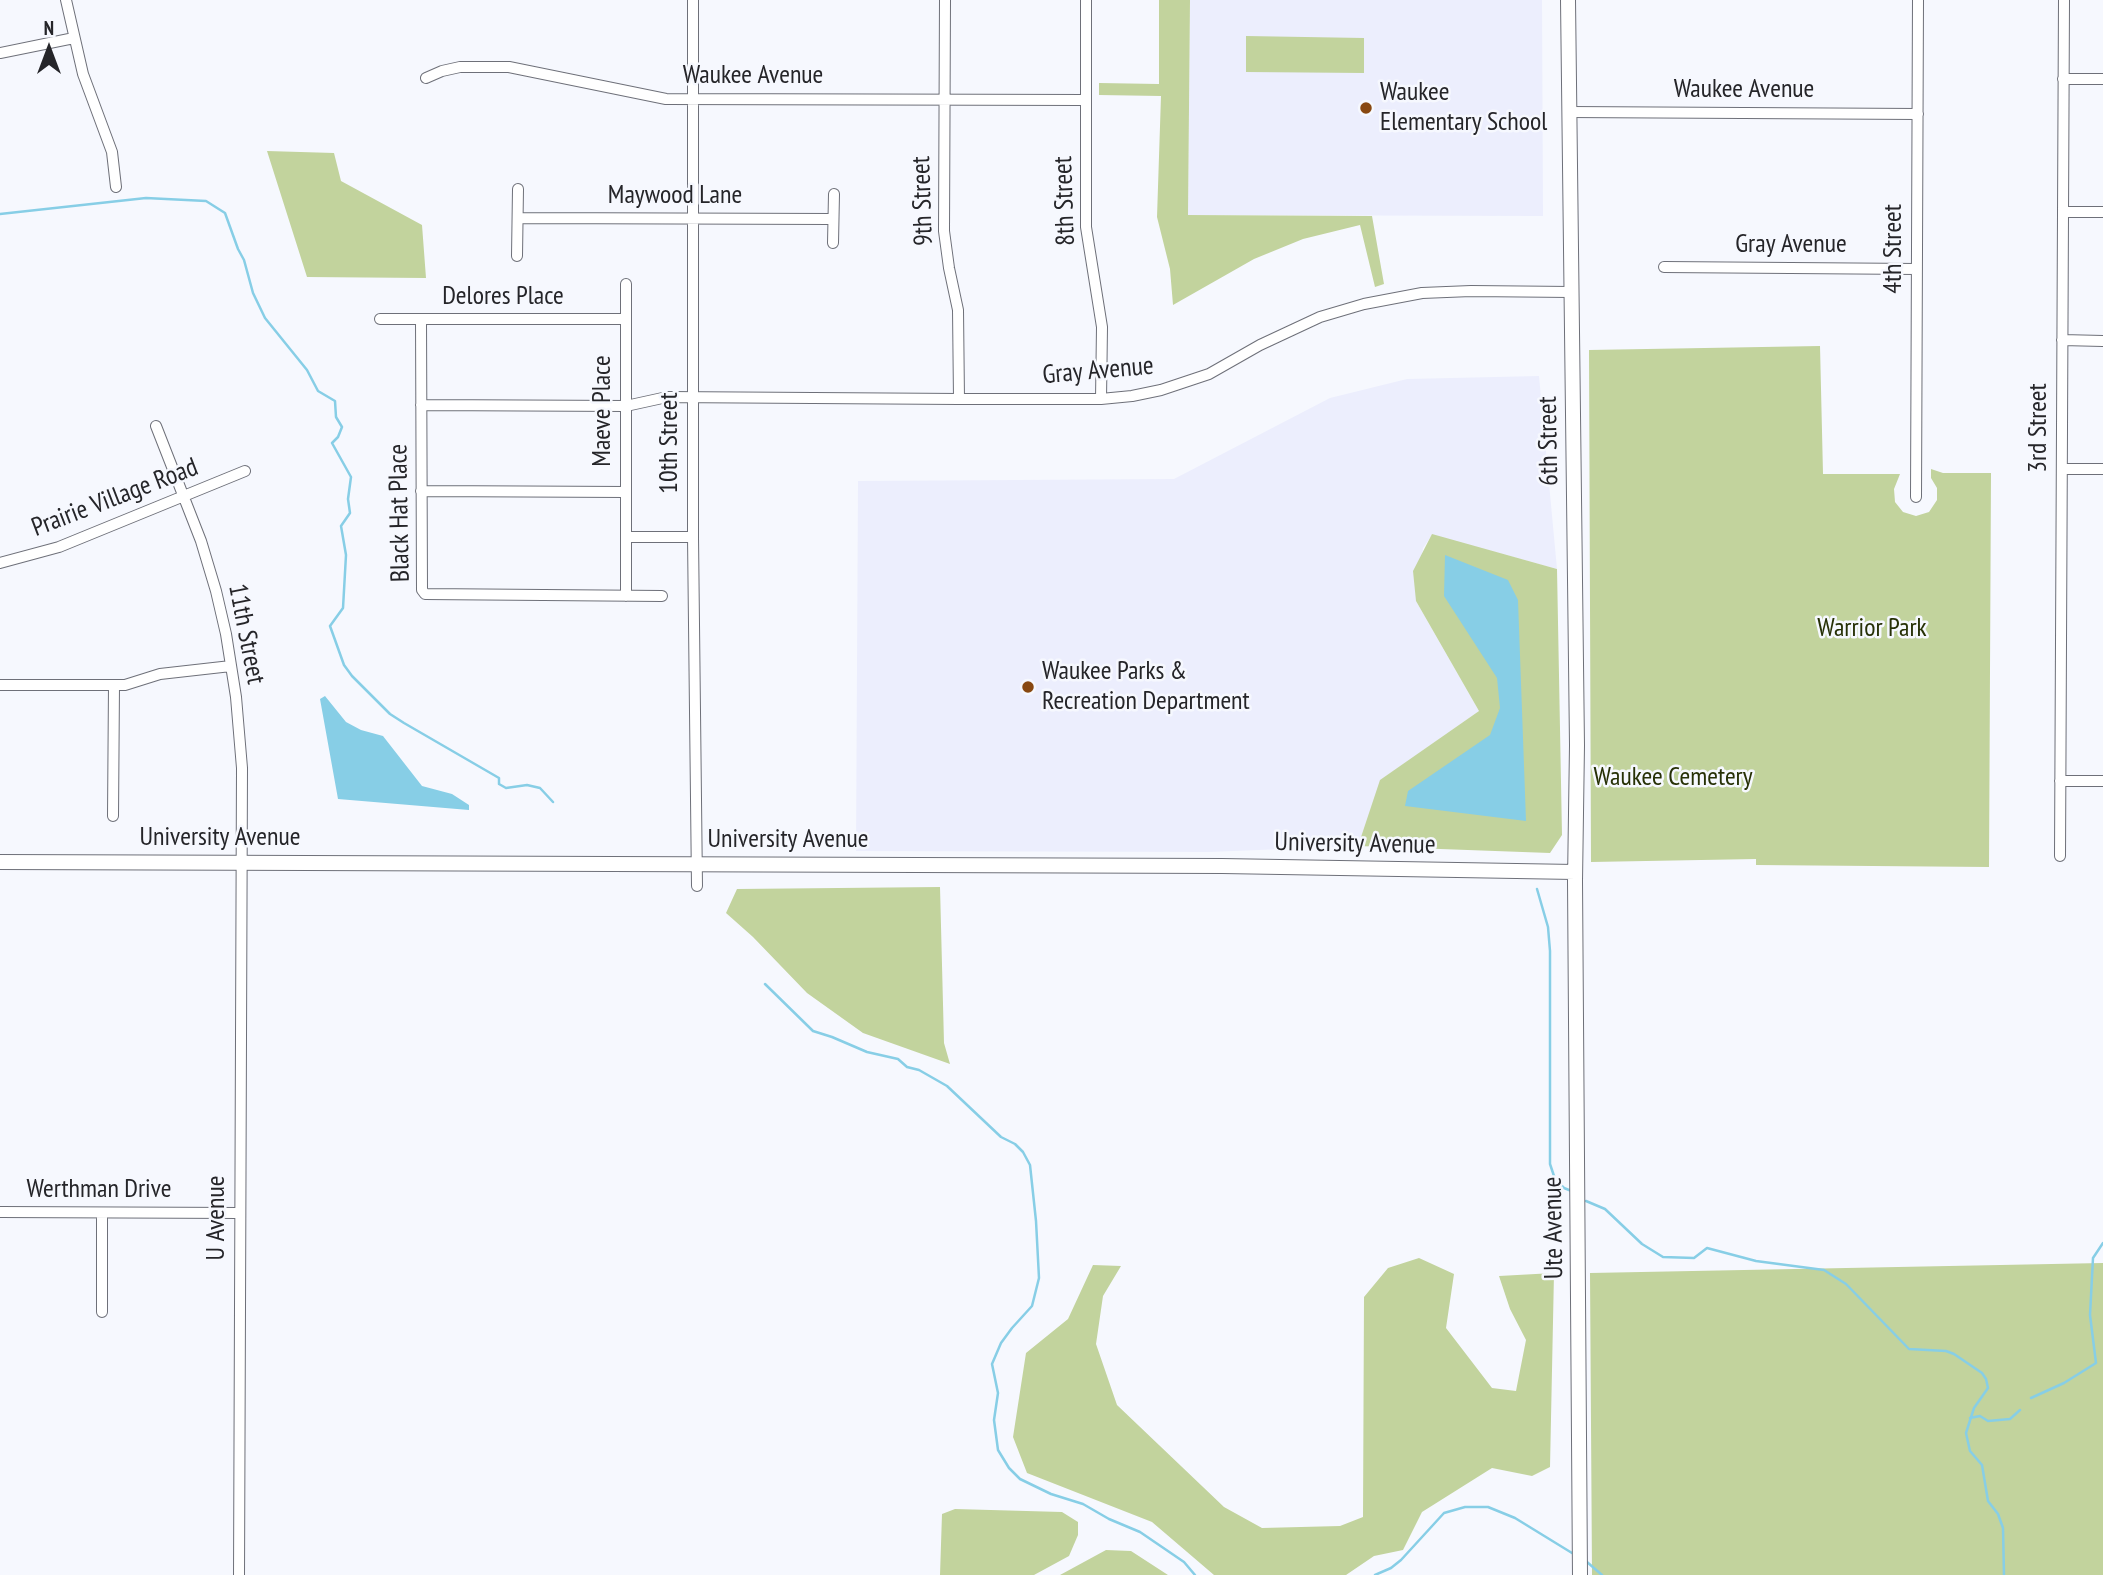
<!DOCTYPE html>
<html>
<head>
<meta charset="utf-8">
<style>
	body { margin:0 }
	#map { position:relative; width:2103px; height:1575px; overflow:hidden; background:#f6f8fe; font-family:"PT Sans Narrow",sans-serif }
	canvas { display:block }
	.north { position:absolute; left:14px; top:14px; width:70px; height:70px; -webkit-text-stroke:5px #f6f8fe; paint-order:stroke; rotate:0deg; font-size:19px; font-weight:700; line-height:28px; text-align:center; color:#252529 }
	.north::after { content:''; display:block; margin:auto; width:24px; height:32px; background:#252529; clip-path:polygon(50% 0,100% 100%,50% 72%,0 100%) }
</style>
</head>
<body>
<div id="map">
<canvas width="2103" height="1575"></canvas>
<div class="north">N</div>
</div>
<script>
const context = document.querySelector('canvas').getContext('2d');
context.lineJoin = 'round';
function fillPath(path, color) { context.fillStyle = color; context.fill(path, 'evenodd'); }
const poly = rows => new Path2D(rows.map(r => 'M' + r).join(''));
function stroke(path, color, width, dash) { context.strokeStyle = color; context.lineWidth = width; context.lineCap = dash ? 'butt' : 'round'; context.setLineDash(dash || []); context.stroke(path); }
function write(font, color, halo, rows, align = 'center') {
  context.font = font + ' "PT Sans Narrow",sans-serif'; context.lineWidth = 5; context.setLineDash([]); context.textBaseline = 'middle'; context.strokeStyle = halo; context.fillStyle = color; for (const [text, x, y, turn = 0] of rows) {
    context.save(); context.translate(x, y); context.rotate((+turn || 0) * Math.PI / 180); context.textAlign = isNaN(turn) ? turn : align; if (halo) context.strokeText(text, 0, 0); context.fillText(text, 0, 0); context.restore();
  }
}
const built = poly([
	[1190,0,1542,0,1543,216,1188,215],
	[1539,376,1557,569,1432,535,1423,548,1416,601,1479,711,1381,780,1358,846,1209,852,856,851,858,481,1174,479,1330,398,1407,379]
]);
const green = poly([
	[1159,0,1190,0,1188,215,1372,216,1384,284,1375,287,1360,225,1303,239,1254,259,1173,305,1170,269,1157,217,1161,96,1099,95,1099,83,1159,84],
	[1246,36,1364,38,1364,73,1246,72],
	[267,151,334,153,341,181,422,225,426,278,307,277],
	[1820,346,1823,474,1900,474,1894,489,1895,502,1903,512,1916,516,1929,512,1937,500,1937,488,1931,478,1931,469,1943,473,1991,473,1989,867,1756,865,1756,859,1591,862,1589,350],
	[1432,534,1557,569,1562,835,1550,853,1358,846,1380,780,1479,711,1416,601,1413,571],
	[940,887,944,1043,950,1064,863,1033,807,993,753,937,726,913,737,889],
	[1419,1258,1454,1274,1446,1328,1492,1388,1516,1391,1526,1340,1510,1309,1499,1276,1554,1273,1550,1467,1532,1476,1492,1468,1422,1512,1403,1550,1374,1556,1346,1575,1214,1575,1152,1522,1027,1473,1013,1437,1026,1353,1068,1319,1093,1265,1121,1266,1103,1296,1096,1344,1117,1405,1224,1507,1262,1528,1340,1526,1363,1517,1364,1297,1388,1268],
	[2103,1263,2103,1575,1592,1575,1590,1273],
	[955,1509,1062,1512,1078,1522,1078,1535,1069,1556,1034,1575,940,1575,942,1514],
	[1106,1550,1131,1551,1168,1575,1060,1575]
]);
const water = poly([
	[1445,555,1508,580,1518,600,1526,821,1405,806,1408,791,1490,735,1500,708,1497,678,1444,596],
	[325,696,346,722,361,730,383,736,422,786,452,794,469,805,469,810,338,799,320,699]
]);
const stream = poly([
	[0,214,146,198,206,201,225,213,238,249,244,260,253,293,265,318,307,370,318,391,335,401,336,417,342,427,338,437,332,443,351,477,348,499,350,513,341,526,346,555,343,608,330,626,344,665,352,676,390,714,404,723,499,778,499,784,506,788,527,785,540,788,553,802],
	[1537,889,1548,927,1550,951,1550,1164,1554,1176,1559,1183,1564,1188,1574,1192],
	[765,984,813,1031,832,1037,867,1052,898,1059,907,1067,919,1070,947,1086,1001,1137,1015,1144,1023,1152,1030,1165,1036,1221,1039,1278,1032,1306,1012,1328,1001,1343,992,1364,998,1393,994,1420,998,1450,1009,1468,1020,1479,1051,1494,1083,1504,1109,1519,1140,1532,1184,1562,1195,1575],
	[1586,1201,1605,1209,1642,1244,1663,1257,1694,1258,1707,1248,1756,1261,1824,1270,1846,1284,1909,1349,1946,1351,1954,1354,1982,1373,1986,1379,1988,1388,1974,1408,1966,1433,1970,1451,1982,1465,1988,1501,1998,1514,2003,1528,2004,1575],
	[2031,1398,2064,1383,2096,1363,2090,1315,2093,1258,2103,1243],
	[1970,1418,1980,1416,1988,1421,2010,1419,2020,1410],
	[1587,1562,1602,1575],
	[1375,1575,1391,1568,1401,1560,1444,1513,1465,1507,1488,1507,1515,1518,1572,1553]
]);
const street = poly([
	[66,0,83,74,112,152,116,187],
	[693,0,693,537,697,886],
	[945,0,944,231,949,268,958,310,959,399],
	[1086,0,1086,227,1102,327,1101,399],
	[0,53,74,38],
	[426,78,442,71,460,67,509,67,666,99,1085,100],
	[2063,79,2103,79],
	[1569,112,1918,114],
	[2063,212,2103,212],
	[518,218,832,219],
	[833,243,834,194],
	[517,256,518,189],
	[1664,267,1917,269],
	[626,284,626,596],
	[380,319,626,319],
	[421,319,422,590,425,594,662,596],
	[2062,340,2103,341],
	[421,405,626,406,667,397,959,399,1101,399,1132,396,1161,390,1209,374,1260,345,1320,317,1364,304,1422,293,1471,291,1571,292],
	[156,426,201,541,216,591,226,634,236,697,242,768,239,1575],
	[2062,469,2103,469],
	[421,491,626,492],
	[1916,497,1918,0],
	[626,537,693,537],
	[0,563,59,547,245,471],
	[0,685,125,685,160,674,231,666],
	[2060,781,2103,781],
	[113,816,114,685],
	[2060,856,2064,0],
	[0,1212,240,1213],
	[102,1214,102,1312]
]);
const secondary = poly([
	[1568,0,1577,745,1575,881,1580,1575],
	[0,862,1222,866,1575,872]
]);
const markers = [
	[1366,108,7,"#884811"],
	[1028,687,7,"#884811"]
];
const streetNames = [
	["Waukee Avenue",753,76],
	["Waukee Avenue",1744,90],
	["Maywood Lane",675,196],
	["9th Street",923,201,-92],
	["8th Street",1065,201,-92],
	["Gray Avenue",1791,245],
	["4th Street",1894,249,-90],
	["Delores Place",503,297],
	["Gray Avenue",1098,371,-5],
	["Maeve Place",603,411,-90],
	["3rd Street",2039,428,-90],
	["6th Street",1549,441,-91],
	["10th Street",670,443,-90],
	["Prairie Village Road",115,498,-21],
	["Black Hat Place",400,513,-91],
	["11th Street",246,634,79],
	["University Avenue",220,838],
	["University Avenue",788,840],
	["University Avenue",1355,844,1],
	["Werthman Drive",99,1190],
	["U Avenue",217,1218,-90],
	["Ute Avenue",1554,1228,-91]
];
const poiNames = [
	["Waukee",1380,93],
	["Elementary School",1380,123],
	["Waukee Parks &",1042,672],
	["Recreation Department",1042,702]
];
const parkNames = [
	["Warrior Park",1872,629],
	["Waukee Cemetery",1673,778]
];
fillPath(built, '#eceefd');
fillPath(green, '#c2d39d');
fillPath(water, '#87cee6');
stroke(stream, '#87cee6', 2.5);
stroke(street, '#6e7079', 12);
stroke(secondary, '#6e7079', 16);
stroke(street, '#fff', 10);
stroke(secondary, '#fff', 14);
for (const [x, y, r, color] of markers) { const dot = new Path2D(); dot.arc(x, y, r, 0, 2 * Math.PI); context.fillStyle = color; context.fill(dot); stroke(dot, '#f6f8fe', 2.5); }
write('26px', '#252529', '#f6f8fe', streetNames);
write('26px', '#252529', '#f6f8fe', poiNames, 'left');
write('26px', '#273106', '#f6f8fe', parkNames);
</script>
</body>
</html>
